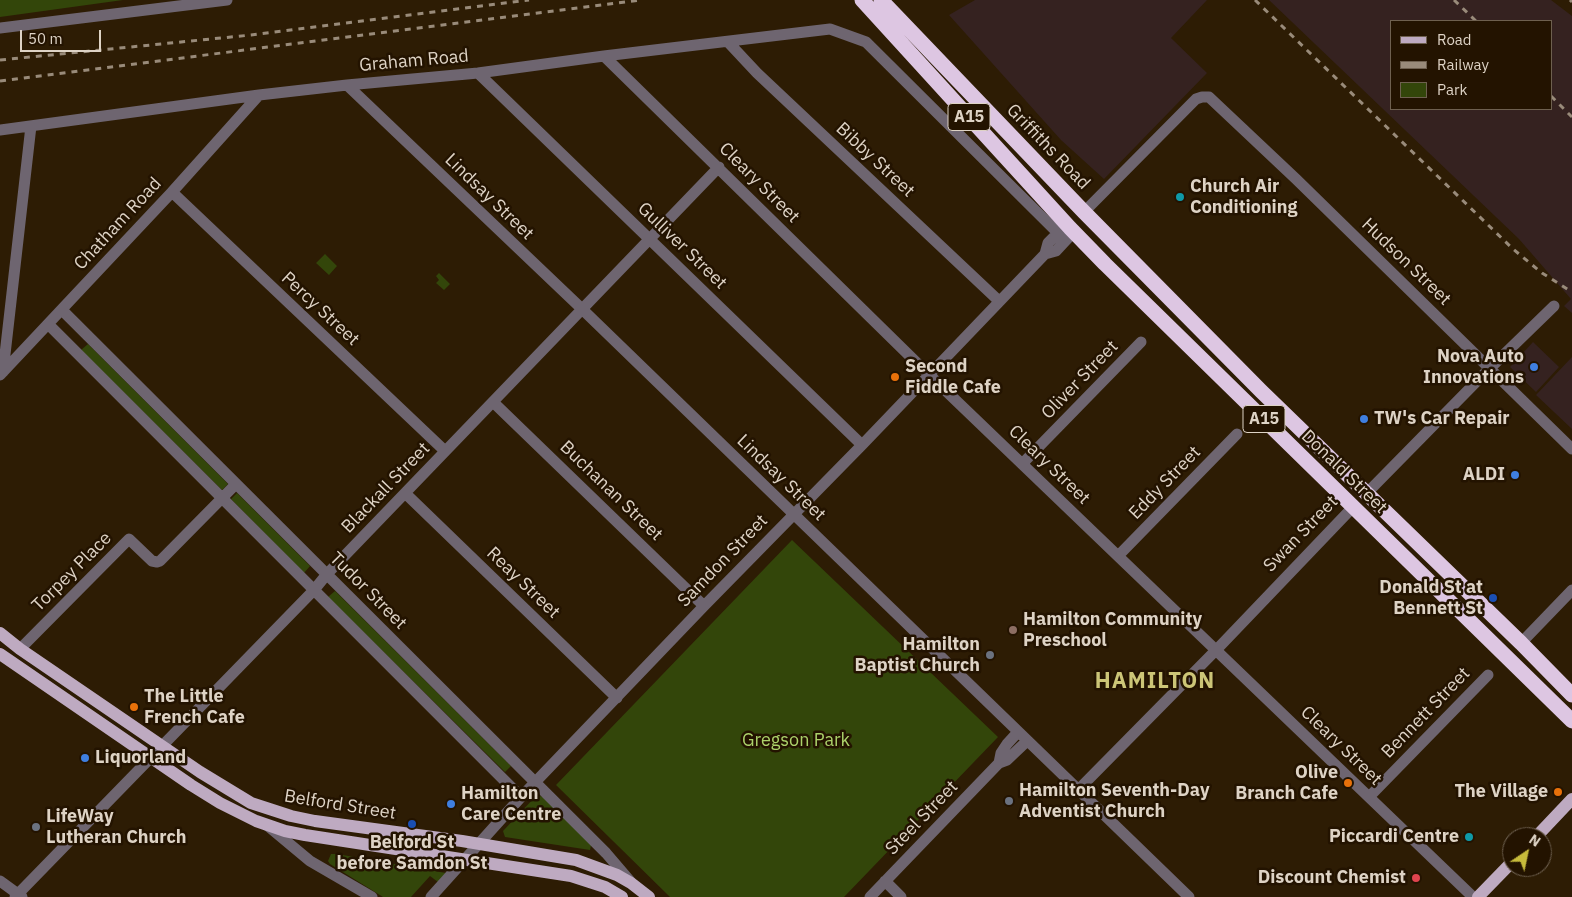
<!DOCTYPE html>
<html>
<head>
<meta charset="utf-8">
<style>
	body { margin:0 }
	#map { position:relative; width:1572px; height:897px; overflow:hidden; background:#2d1c04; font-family:"IBM Plex Sans",sans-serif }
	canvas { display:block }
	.legend { position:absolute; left:1390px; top:20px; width:162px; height:90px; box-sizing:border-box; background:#231300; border:1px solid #6e604f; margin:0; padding:6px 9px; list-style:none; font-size:15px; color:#ded3c5 }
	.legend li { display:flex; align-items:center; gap:10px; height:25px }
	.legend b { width:25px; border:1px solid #6e604f }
	.north { position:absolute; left:1502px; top:827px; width:50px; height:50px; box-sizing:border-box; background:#231300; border:1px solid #6e604f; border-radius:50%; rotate:34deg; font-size:14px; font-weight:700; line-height:20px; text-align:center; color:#ded3c5 }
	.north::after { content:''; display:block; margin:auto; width:18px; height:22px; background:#c7bb3b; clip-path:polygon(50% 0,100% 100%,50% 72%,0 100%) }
	.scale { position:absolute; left:20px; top:30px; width:81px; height:22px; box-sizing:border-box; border:2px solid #ded3c5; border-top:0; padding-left:6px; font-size:15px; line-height:18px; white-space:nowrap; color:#ded3c5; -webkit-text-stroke:4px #231300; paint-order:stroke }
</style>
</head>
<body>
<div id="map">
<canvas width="1572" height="897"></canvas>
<ul class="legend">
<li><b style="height:6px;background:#beaac1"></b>Road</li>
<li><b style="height:6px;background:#998b7a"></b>Railway</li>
<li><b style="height:14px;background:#33460a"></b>Park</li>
</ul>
<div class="north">N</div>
<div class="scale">50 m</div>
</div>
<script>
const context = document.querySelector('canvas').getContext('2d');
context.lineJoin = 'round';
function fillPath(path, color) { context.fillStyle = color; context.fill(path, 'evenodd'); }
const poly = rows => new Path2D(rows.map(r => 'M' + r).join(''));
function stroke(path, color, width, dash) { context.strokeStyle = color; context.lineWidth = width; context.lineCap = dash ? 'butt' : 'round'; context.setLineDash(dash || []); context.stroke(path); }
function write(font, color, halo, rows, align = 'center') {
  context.font = font + ' "IBM Plex Sans",sans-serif'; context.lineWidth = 5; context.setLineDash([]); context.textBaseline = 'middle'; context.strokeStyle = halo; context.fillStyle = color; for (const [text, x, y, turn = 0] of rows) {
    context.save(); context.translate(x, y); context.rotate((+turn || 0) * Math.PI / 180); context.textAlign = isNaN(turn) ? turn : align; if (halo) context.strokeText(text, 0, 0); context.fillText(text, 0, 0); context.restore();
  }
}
const industrial = poly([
	[975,0,1207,0,1171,38,1207,73,1104,179,1061,140,949,15],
	[1269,0,1551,0,1572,16,1572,313,1564,306,1571,299,1519,239],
	[1551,21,1551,109,1391,109,1391,21],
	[1533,342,1559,367,1536,392,1510,367],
	[1572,357,1572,429,1536,395]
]);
const green = poly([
	[0,0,123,0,0,17],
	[325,254,337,266,329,275,316,263],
	[439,273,450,284,444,290,436,283,439,280,436,276],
	[88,344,228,484,222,490,81,350],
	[237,493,310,566,304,573,231,499],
	[792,540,998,737,844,897,670,897,556,785],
	[335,591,511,766,505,772,328,597],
	[540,796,545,798,591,845,590,850,505,837,503,831,535,797],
	[331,854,337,854,446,873,438,882,430,876,411,897,383,897,330,864,328,861]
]);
const minor = poly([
	[0,28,227,0],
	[728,42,757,73,999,301],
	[604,56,919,365,1473,897],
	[478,73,862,445],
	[347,85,582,309,1189,897],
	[0,130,259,95,347,85,478,73,604,56,830,29,866,42,1058,233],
	[172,192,445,451],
	[1084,212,1196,99,1202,97,1209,97,1296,179,1572,449],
	[62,310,606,853,630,881],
	[48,324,521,797],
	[3,372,31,126],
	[0,375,172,192,259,95],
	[493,402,704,606],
	[1022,464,1141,342],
	[405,493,617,698],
	[1366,494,1484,374,1554,306],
	[1118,556,1237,434],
	[1521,643,1572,590],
	[20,649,129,539,152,561,157,562,160,561,236,484],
	[999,763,1001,753,1007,744,1018,732],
	[1078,790,1222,644,1353,507],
	[1369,797,1488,675],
	[268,826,310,861,372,897],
	[0,881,22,897],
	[885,881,901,897],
	[15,897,314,590,327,574,719,167],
	[431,897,521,797,704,606,862,445,1045,254,1048,243,1062,229,1070,228,1069,237,1056,251,1045,254],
	[870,897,999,763,1007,760,1027,741]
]);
const major = poly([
	[0,633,20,649,200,772,251,803,291,816,315,821,462,841,576,860,617,875,631,883,649,897],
	[0,654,191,785,220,803,256,821,285,831,305,835,571,876,605,887,622,897],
	[1536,837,1572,799],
	[1478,897,1512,862]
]);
const highway = poly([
	[862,0,1070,228,1105,264,1572,721],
	[881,0,1084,212,1261,391,1521,643,1572,695]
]);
const rail = poly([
	[1255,0,1513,249,1542,273,1572,292],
	[1454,0,1476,21],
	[1570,0,1572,2],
	[0,60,251,35,529,0],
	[0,81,640,0],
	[1551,96,1572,117]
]);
const markers = [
	[1180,197,5,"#0f9aa8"],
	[1534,367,5,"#3f7fe0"],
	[895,377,5,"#e8710a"],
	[1364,419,5,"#3f7fe0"],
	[1515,475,5,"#3f7fe0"],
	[1493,598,5,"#1a4fb4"],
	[1013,630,5,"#8d6e63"],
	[990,655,5,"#6b7280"],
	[134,707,5,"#e8710a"],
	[85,758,5,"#3f7fe0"],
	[1348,783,5,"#e8710a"],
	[1558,792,5,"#e8710a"],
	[1009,801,5,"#6b7280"],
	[451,804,5,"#3f7fe0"],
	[412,824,5,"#1a4fb4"],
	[36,827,5,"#6b7280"],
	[1469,837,5,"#0f9aa8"],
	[1416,878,5,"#e0444e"]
];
const shields = [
	[969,117,42],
	[1264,419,42]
];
const shieldNames = [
	["A15",969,117],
	["A15",1264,419]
];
const streetNames = [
	["Graham Road",414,61,-5],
	["Griffiths Road",1048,147,46],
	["Bibby Street",875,160,43],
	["Cleary Street",759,183,45],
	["Lindsay Street",489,197,44],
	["Chatham Road",118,224,-47],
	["Gulliver Street",682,246,44],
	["Hudson Street",1406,262,44],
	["Percy Street",320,309,43],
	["Oliver Street",1080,380,-46],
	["Cleary Street",1049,465,44],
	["Donald Street",1344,472,44],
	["Lindsay Street",781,478,44],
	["Eddy Street",1165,483,-46],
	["Blackall Street",386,488,-46],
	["Buchanan Street",611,491,44],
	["Swan Street",1301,534,-46],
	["Samdon Street",723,561,-46],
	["Torpey Place",72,572,-45],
	["Reay Street",523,583,44],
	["Tudor Street",368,591,45],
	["Bennett Street",1426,713,-46],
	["Cleary Street",1341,746,44],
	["Belford Street",340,805,9],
	["Steel Street",922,818,-46]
];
const poiNames = [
	["Church Air",1190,187],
	["Conditioning",1190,208],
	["Nova Auto",1524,357,"right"],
	["Innovations",1524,378,"right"],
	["Second",905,367],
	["Fiddle Cafe",905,388],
	["TW's Car Repair",1374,419],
	["ALDI",1505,475,"right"],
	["Donald St at",1483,588,"right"],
	["Bennett St",1483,609,"right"],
	["Hamilton Community",1023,620],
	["Preschool",1023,641],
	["Hamilton",980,645,"right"],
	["Baptist Church",980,666,"right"],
	["The Little",144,697],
	["French Cafe",144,718],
	["Liquorland",95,758],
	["Olive",1338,773,"right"],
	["Branch Cafe",1338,794,"right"],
	["Hamilton Seventh-Day",1019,791],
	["Adventist Church",1019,812],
	["The Village",1548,792,"right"],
	["Hamilton",461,794],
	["Care Centre",461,815],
	["LifeWay",46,817],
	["Lutheran Church",46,838],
	["Piccardi Centre",1459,837,"right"],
	["Belford St",412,843,"center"],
	["before Samdon St",412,864,"center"],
	["Discount Chemist",1406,878,"right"]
];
const parkNames = [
	["Gregson Park",796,741]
];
const districtNames = [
	["HAMILTON",1155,682]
];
fillPath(industrial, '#352220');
fillPath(green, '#33460a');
stroke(minor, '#6e6570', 11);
stroke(major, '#beaac1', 12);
stroke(highway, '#ddc6e2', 15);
stroke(rail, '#998b7a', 3, [6, 6]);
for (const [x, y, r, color] of markers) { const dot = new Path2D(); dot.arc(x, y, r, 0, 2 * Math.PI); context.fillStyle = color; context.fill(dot); stroke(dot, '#231300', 2); }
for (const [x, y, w] of shields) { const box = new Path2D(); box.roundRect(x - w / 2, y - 13.5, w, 27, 4); context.fillStyle = '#231300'; context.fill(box); stroke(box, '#ded3c5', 1); }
write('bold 16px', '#ded3c5', null, shieldNames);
write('18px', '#ded3c5', '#231300', streetNames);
write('bold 18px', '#ded3c5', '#231300', poiNames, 'left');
write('18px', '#acd26a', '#231300', parkNames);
context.letterSpacing = '1px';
write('bold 22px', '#ccc577', '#231300', districtNames);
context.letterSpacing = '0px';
</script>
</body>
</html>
